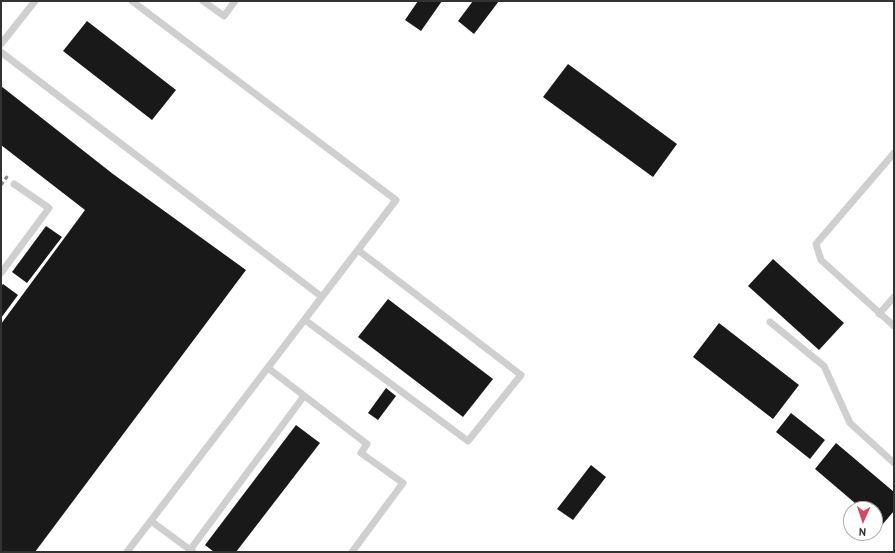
<!DOCTYPE html>
<html>
<head>
<meta charset="utf-8">
<style>
	body { margin:0 }
	#map { position:relative; width:895px; height:553px; overflow:hidden; background:#fff; font-family:"PT Sans",sans-serif }
	canvas { display:block }
	.frame { position:absolute; inset:0; border:2px solid #323232; pointer-events:none }
	.north { position:absolute; left:843px; top:501px; width:40px; height:40px; box-sizing:border-box; background:#fff; border:1px solid #adadad; border-radius:50%; rotate:183deg; font-size:11px; font-weight:700; line-height:16px; text-align:center; color:#323232 }
	.north::after { content:''; display:block; margin:auto; width:14px; height:18px; background:#d64765; clip-path:polygon(50% 0,100% 100%,50% 72%,0 100%) }
</style>
</head>
<body>
<div id="map">
<canvas width="895" height="553"></canvas>
<div class="frame"></div>
<div class="north">N</div>
</div>
<script>
const context = document.querySelector('canvas').getContext('2d');
context.lineJoin = 'round';
function fillPath(path, color) { context.fillStyle = color; context.fill(path, 'evenodd'); }
const poly = rows => new Path2D(rows.map(r => 'M' + r).join(''));
function stroke(path, color, width, dash) { context.strokeStyle = color; context.lineWidth = width; context.lineCap = dash ? 'butt' : 'round'; context.setLineDash(dash || []); context.stroke(path); }
const building = poly([
	[418,1,442,1,421,31,405,20],
	[473,1,499,1,474,34,458,21],
	[87,21,176,90,152,120,63,51],
	[568,64,677,144,653,177,543,97],
	[1,86,113,174,246,270,35,552,1,552,1,324,85,210,1,145],
	[46,226,62,237,27,283,12,272],
	[773,259,844,323,819,350,748,286],
	[3,284,18,295,1,318,1,286],
	[388,299,493,379,463,417,358,337],
	[719,323,799,385,773,419,693,357],
	[386,388,396,396,378,420,368,413],
	[791,413,825,440,810,459,776,432],
	[296,425,320,443,236,552,214,552,205,545],
	[836,443,894,492,894,511,882,525,875,520,875,509,862,509,815,469],
	[591,465,606,477,573,520,557,509]
]);
const lane = poly([
	[203,1,224,16,235,1],
	[1,44,35,1],
	[1,52,322,297],
	[894,153,816,244,821,260,894,326],
	[1,273,49,208,14,184],
	[879,314,894,297],
	[305,320,468,441,521,375,358,250],
	[770,322,824,366,850,423,894,463],
	[268,368,367,444,361,453,403,483,352,552],
	[151,521,193,552],
	[190,550,304,396],
	[127,552,396,200,132,1]
]);
const rail = poly([
	[1,185,9,174]
]);
fillPath(building, '#191919');
stroke(lane, '#cfcfcf', 7);
stroke(rail, '#878787', 3, [4, 3]);
</script>
</body>
</html>
